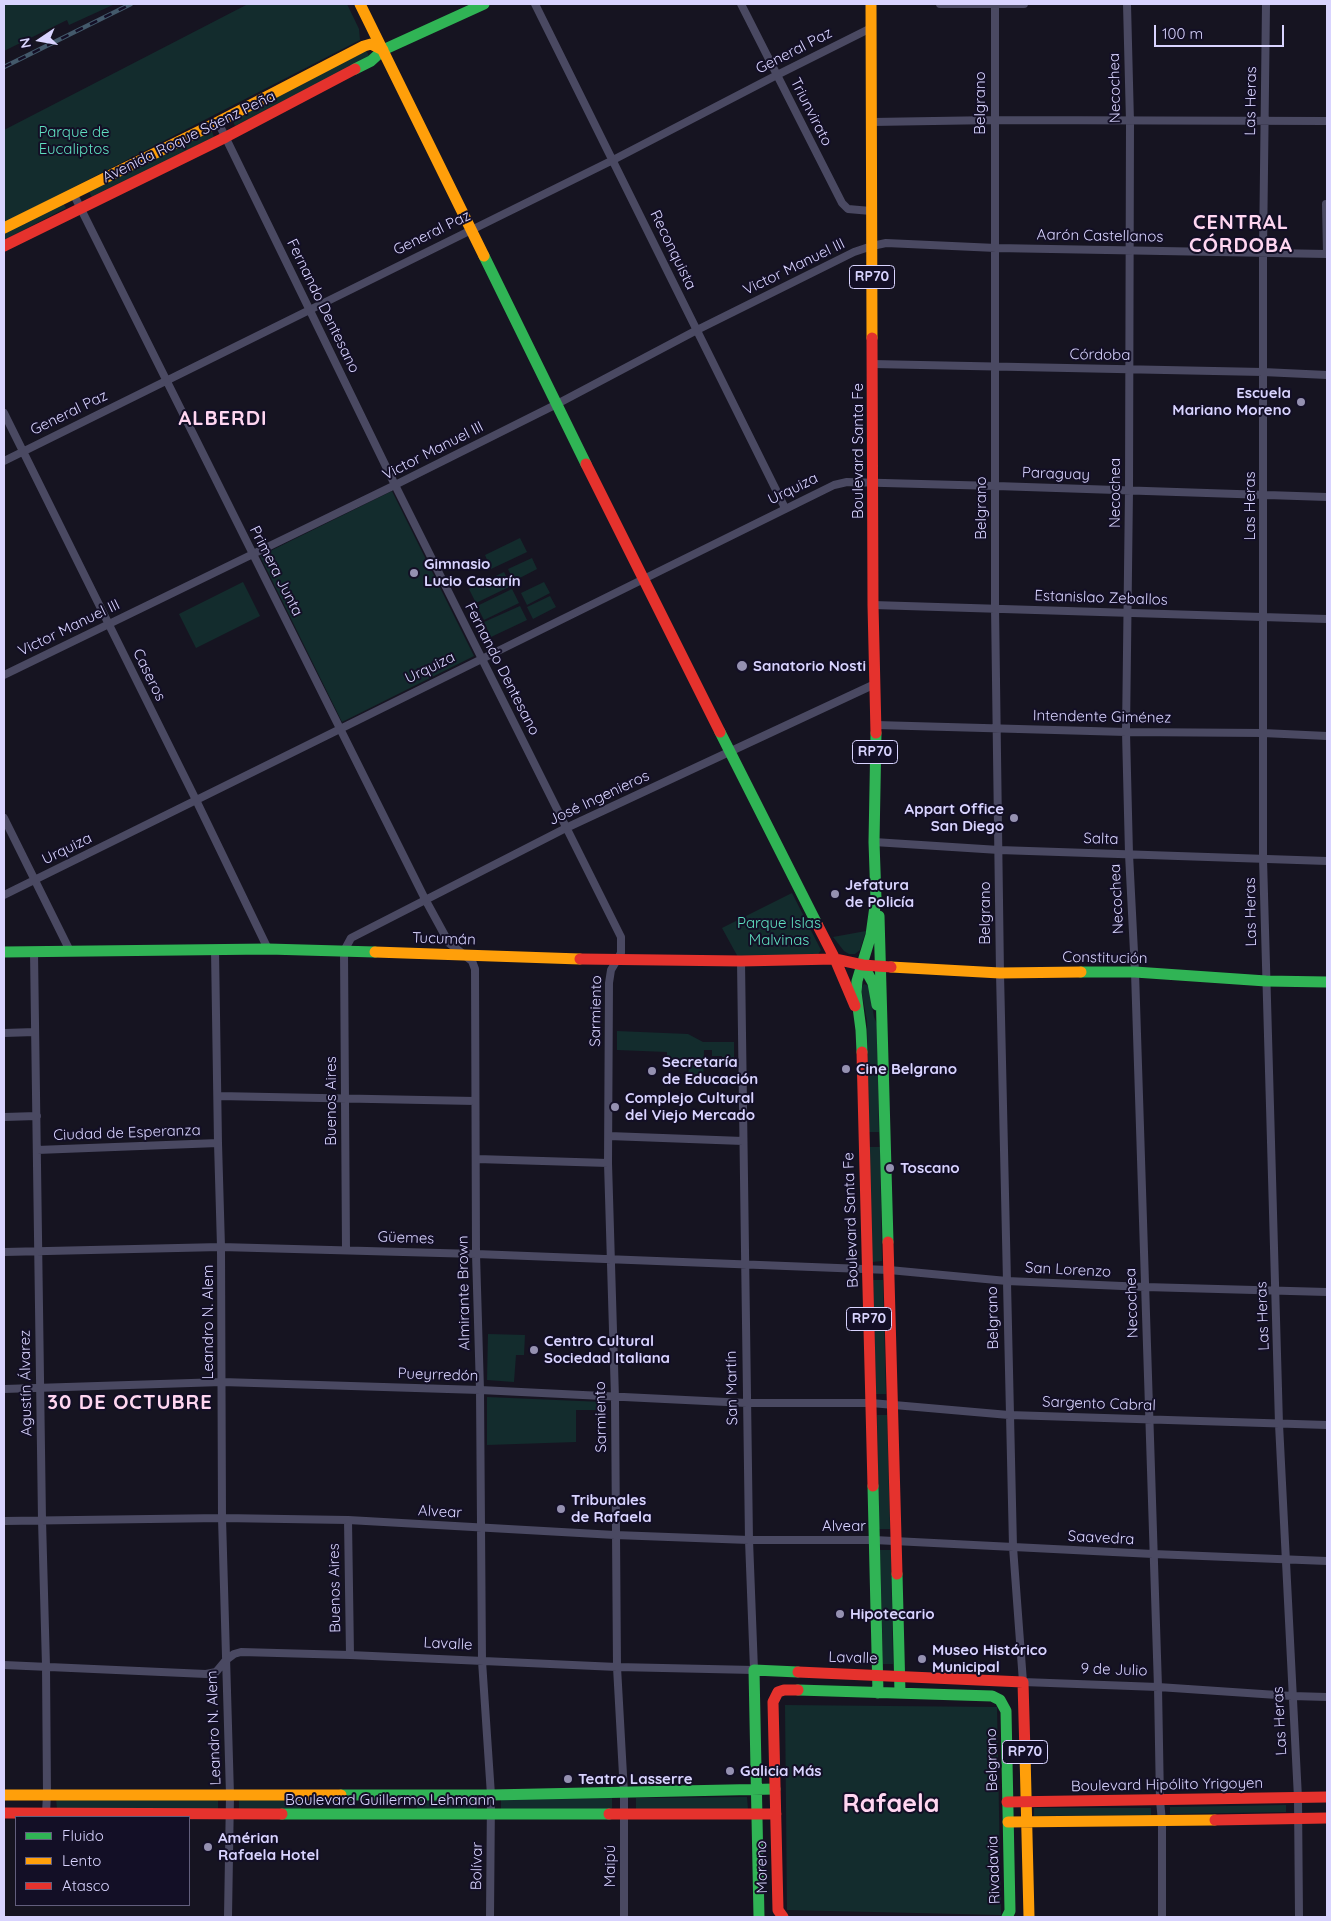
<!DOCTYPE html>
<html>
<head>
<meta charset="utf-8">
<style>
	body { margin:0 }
	#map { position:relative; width:1331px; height:1921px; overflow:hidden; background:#161421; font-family:Quicksand,sans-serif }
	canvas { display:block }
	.frame { position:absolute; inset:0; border:5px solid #d9d4ff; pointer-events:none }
	.legend { position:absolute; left:15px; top:1816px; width:175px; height:90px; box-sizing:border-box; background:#130f26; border:1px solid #625e7d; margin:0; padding:6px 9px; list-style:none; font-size:15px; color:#d9d4ff }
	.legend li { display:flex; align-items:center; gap:10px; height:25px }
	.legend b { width:25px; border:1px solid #625e7d }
	.north { position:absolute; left:15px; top:15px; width:50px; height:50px; -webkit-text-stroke:4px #130f26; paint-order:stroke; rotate:258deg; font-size:14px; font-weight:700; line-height:20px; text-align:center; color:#d9d4ff }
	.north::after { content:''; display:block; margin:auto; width:18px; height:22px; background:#d9d4ff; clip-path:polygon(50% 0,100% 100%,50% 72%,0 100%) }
	.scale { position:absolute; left:1154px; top:25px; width:130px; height:22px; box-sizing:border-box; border:2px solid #d9d4ff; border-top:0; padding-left:6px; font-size:15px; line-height:18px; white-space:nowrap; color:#d9d4ff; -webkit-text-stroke:4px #130f26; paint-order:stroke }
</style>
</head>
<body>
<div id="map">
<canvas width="1331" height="1921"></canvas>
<div class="frame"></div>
<ul class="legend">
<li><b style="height:6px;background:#30b455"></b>Fluido</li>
<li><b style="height:6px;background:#ff9f0a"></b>Lento</li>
<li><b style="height:6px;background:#e5322d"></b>Atasco</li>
</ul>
<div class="north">N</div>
<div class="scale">100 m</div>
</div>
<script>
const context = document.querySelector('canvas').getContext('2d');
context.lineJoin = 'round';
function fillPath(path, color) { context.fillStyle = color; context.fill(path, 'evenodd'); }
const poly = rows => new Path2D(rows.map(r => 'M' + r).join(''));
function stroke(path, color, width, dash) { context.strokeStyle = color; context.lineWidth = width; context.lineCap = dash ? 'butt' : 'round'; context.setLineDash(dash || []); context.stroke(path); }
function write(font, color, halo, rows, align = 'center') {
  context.font = font + ' Quicksand,sans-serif'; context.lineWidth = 4; context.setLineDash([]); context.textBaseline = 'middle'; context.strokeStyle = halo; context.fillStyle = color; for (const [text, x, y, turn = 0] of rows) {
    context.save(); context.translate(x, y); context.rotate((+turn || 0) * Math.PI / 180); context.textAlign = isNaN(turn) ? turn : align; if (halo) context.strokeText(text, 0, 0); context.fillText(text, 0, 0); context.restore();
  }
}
const green = poly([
	[4,4,115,4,69,25,67,20,4,51],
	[248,4,347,4,359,29,360,40,4,223,4,130],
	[366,50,370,58,235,126,231,117],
	[211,129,214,137,92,198,88,189],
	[62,201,66,208,4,240,4,230],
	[392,491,474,656,342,722,260,556],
	[520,538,527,552,491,569,485,555],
	[532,558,537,569,514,581,508,569],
	[504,572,511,586,476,603,469,589],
	[243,582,260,616,196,648,179,614],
	[544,582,550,593,527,605,521,593],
	[512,589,519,603,484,620,477,606],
	[550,596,556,607,533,619,527,607],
	[520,606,527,620,491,637,484,622],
	[792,893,821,950,817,956,739,959,722,928],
	[866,931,860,950,855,954,849,954,844,951,833,937],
	[864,984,869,986,874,1017,877,1024,879,1132,869,1132,867,1021,861,988],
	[617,1031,688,1034,703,1042,734,1042,734,1065,722,1065,722,1056,712,1056,712,1050,704,1050,703,1083,688,1083,689,1061,667,1061,667,1052,617,1050],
	[869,1147,880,1147,882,1261,872,1262],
	[873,1280,883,1280,886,1394,876,1394],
	[488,1334,525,1335,524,1355,516,1355,514,1382,487,1380],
	[487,1397,603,1402,603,1410,576,1410,576,1442,487,1445],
	[877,1415,887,1415,890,1529,879,1529],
	[880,1550,891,1550,893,1664,883,1664],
	[785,1705,997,1707,1001,1915,787,1910],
	[747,1797,748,1809,636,1809,636,1798],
	[56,1798,218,1799,218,1810,57,1809],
	[239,1798,301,1799,301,1810,239,1809],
	[477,1798,477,1810,417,1810,417,1799],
	[612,1798,612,1810,501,1810,501,1799],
	[1286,1805,1286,1812,1170,1814,1170,1807],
	[1034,1808,1151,1808,1151,1815,1034,1816]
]);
const street = poly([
	[535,4,785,508],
	[741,4,842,203,848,209,871,211],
	[940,4,1024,4],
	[995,4,995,607,1000,973,1013,1547,1023,1682,1158,1687,1292,1696,1327,1697],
	[1127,4,1130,122,1129,491,1126,732,1129,854,1135,972,1158,1687,1160,1801,1162,1821,1162,1917],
	[1266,4,1263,252,1263,859,1279,1424,1298,1798,1299,1917],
	[218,122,395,485,621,937,621,953,611,970,609,983,608,1163,615,1398,617,1667,624,1793,624,1917],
	[872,122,995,120,1327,121],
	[73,193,425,899,449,943,472,961,475,969,476,1254,480,1390,482,1661,491,1795,490,1917],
	[1326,204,1327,254],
	[872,364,1263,372,1327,375],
	[4,413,196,800,268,949],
	[4,461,613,160,777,75,871,28],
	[873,605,1327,619],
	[4,675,395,485,557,404,697,330,854,252,872,246,886,243,996,248,1327,254],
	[876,725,1126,732,1263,733,1327,736],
	[4,818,70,951],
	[874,842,999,850,1327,861],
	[4,895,834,485,847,482,996,486,1327,497],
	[215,950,218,1143,221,1247,222,1518,230,1795,228,1917],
	[34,952,42,1520,46,1666,47,1794,46,1813],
	[4,1033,35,1032],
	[218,1096,475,1101],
	[4,1117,37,1116],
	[609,1136,743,1141],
	[37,1150,218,1143],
	[477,1159,608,1163],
	[346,1250,344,951,351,938,566,828,875,684],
	[4,1252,221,1247,476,1254,889,1270,1007,1281,1145,1287,1327,1292],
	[4,1389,222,1382,480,1390,747,1403,871,1403,1009,1415,1327,1425],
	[348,1520,350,1655],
	[4,1521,222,1518,348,1520,615,1535,749,1540,874,1540,1153,1554,1327,1561],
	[4,1665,206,1674,216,1672,226,1660,234,1654,241,1652,350,1655,617,1667,754,1670,749,1540,741,961]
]);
const fast = poly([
	[355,69,371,61,383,50,484,4],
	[484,256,586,464],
	[720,732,817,924],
	[879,916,888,1242],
	[4,952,268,949,375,952],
	[863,965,873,983,877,1005],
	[1081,972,1135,972,1266,981,1327,982],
	[862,1052,861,1030,856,992,857,981,871,935,876,899,874,842,876,733],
	[873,1486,878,1693],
	[897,1574,900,1693],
	[798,1690,992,1696,1000,1700,1006,1711,1010,1911,1007,1917],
	[341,1795,491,1795,775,1789],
	[282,1814,609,1814],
	[759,1917,754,1670,798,1672]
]);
const slow = poly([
	[360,4,484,256],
	[871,4,872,338],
	[4,228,218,122,364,46,371,44,383,50],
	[375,952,580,959],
	[891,967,1000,973,1081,972],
	[1025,1754,1029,1917],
	[4,1795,341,1795],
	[1008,1822,1215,1820]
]);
const jam = poly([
	[4,246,226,137,355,69],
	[872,338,873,605,876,733],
	[586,464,720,732],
	[817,924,835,959,855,1006],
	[580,959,741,961,835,959,863,965,891,967],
	[862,1052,873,1486],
	[888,1242,897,1574],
	[798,1672,1023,1682,1025,1754],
	[1007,1802,1327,1797],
	[4,1813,282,1814],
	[609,1814,776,1814],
	[1215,1820,1327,1818],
	[783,1917,778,1910,773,1702,778,1692,784,1690,798,1690]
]);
const rail = poly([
	[4,67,131,4]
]);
const markers = [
	[1301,402,5,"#9591b1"],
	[414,573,5,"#9591b1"],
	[742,666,6,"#9591b1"],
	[1014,818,5,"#9591b1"],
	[835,894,5,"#9591b1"],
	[846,1069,5,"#9591b1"],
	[652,1071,5,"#9591b1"],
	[615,1107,5,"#9591b1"],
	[890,1168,5,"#9591b1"],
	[534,1350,5,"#9591b1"],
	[561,1509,5,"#9591b1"],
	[840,1614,5,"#9591b1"],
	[922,1659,5,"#9591b1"],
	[730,1771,5,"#9591b1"],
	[568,1779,5,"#9591b1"],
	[208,1847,5,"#9591b1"]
];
const shields = [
	[872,277,45],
	[875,752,45],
	[869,1319,45],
	[1025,1752,45]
];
const shieldNames = [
	["RP70",872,277],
	["RP70",875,752],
	["RP70",869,1319],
	["RP70",1025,1752]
];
const streetNames = [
	["General Paz",794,51,-27],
	["Necochea",1115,88,-91],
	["Las Heras",1251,101,-89],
	["Belgrano",980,103,-90],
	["Triunvirato",811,112,63],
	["Avenida Roque Sáenz Peña",189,137,-26],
	["General Paz",432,233,-26],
	["Aarón Castellanos",1100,236,1],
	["Reconquista",673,250,64],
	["Victor Manuel III",794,267,-26],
	["Fernando Dentesano",323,306,64],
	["Córdoba",1100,355,1],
	["General Paz",69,413,-26],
	["Victor Manuel III",433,451,-27],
	["Boulevard Santa Fe",858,451,-90],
	["Paraguay",1056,474,2],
	["Urquiza",793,489,-26],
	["Necochea",1115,493,-90],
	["Las Heras",1250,506,-90],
	["Belgrano",981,508,-90],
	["Primera Junta",276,571,63],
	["Estanislao Zeballos",1101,598,2],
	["Victor Manuel III",69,628,-26],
	["Urquiza",430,668,-26],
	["Fernando Dentesano",502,669,63],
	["Caseros",149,675,64],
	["Intendente Giménez",1102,717,1],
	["José Ingenieros",599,798,-25],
	["Salta",1101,839,2],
	["Urquiza",67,849,-26],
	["Necochea",1117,899,-93],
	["Las Heras",1251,912,-91],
	["Belgrano",985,913,-90],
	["Tucumán",444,939,2],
	["Constitución",1105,958,1],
	["Sarmiento",596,1011,-89],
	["Buenos Aires",331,1101,-90],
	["Ciudad de Esperanza",127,1133,-2],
	["Boulevard Santa Fe",851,1220,-92],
	["Güemes",406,1238,2],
	["San Lorenzo",1068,1270,3],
	["Almirante Brown",464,1293,-91],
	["Necochea",1132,1303,-92],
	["Las Heras",1263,1316,-92],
	["Belgrano",993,1318,-91],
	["Leandro N. Alem",208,1322,-90],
	["Pueyrredón",438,1375,2],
	["Agustín Álvarez",26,1383,-91],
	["San Martín",732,1388,-91],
	["Sargento Cabral",1099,1404,2],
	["Sarmiento",601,1417,-91],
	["Alvear",440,1512,3],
	["Alvear",844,1526],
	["Saavedra",1101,1538,3],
	["Buenos Aires",335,1588,-91],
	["Lavalle",448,1644,3],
	["Lavalle",853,1658,2],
	["9 de Julio",1114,1670,2],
	["Las Heras",1280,1721,-93],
	["Leandro N. Alem",214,1728,-92],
	["Belgrano",992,1760,-91],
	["Boulevard Hipólito Yrigoyen",1167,1785,-1],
	["Boulevard Guillermo Lehmann",390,1800],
	["Bolívar",477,1866,-89],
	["Maipú",610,1866,-90],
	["Moreno",762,1867,-91],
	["Rivadavia",994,1870,-92]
];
const parkNames = [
	["Parque de",74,132],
	["Eucaliptos",74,149],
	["Parque Islas",779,923],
	["Malvinas",779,940]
];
const poiNames = [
	["Escuela",1291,393,"right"],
	["Mariano Moreno",1291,410,"right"],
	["Gimnasio",424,564],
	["Lucio Casarín",424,581],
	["Sanatorio Nosti",753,666],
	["Appart Office",1004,809,"right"],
	["San Diego",1004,826,"right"],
	["Jefatura",845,885],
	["de Policía",845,902],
	["Secretaría",662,1062],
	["de Educación",662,1079],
	["Cine Belgrano",856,1069],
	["Complejo Cultural",625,1098],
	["del Viejo Mercado",625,1115],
	["Toscano",900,1168],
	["Centro Cultural",544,1341],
	["Sociedad Italiana",544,1358],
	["Tribunales",571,1500],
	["de Rafaela",571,1517],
	["Hipotecario",850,1614],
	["Museo Histórico",932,1650],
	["Municipal",932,1667],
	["Galicia Más",740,1771],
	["Teatro Lasserre",578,1779],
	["Amérian",218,1838],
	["Rafaela Hotel",218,1855]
];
const districtNames = [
	["CENTRAL",1241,223],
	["CÓRDOBA",1241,246],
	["ALBERDI",223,419],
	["30 DE OCTUBRE",130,1403]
];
const townNames = [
	["Rafaela",891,1804]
];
fillPath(green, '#132c2d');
stroke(street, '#4a4962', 8);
stroke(fast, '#30b455', 11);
stroke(slow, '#ff9f0a', 11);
stroke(jam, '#e5322d', 11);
stroke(rail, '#43596b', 4.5);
stroke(rail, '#130f26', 2.5, [8]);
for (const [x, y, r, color] of markers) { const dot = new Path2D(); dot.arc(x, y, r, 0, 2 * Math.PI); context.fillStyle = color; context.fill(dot); stroke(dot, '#130f26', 2); }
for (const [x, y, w] of shields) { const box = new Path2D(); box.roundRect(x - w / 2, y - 11.5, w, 23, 4); context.fillStyle = '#130f26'; context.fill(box); stroke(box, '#d9d4ff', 1); }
write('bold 14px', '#d9d4ff', null, shieldNames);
write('15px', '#d9d4ff', '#130f26', streetNames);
write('15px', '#5fe0c0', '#130f26', parkNames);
write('bold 15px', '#d9d4ff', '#130f26', poiNames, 'left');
context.letterSpacing = '1px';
write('bold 20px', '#ffd6f0', '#130f26', districtNames);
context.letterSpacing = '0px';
write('bold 25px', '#ffd6f0', '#130f26', townNames);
</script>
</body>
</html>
